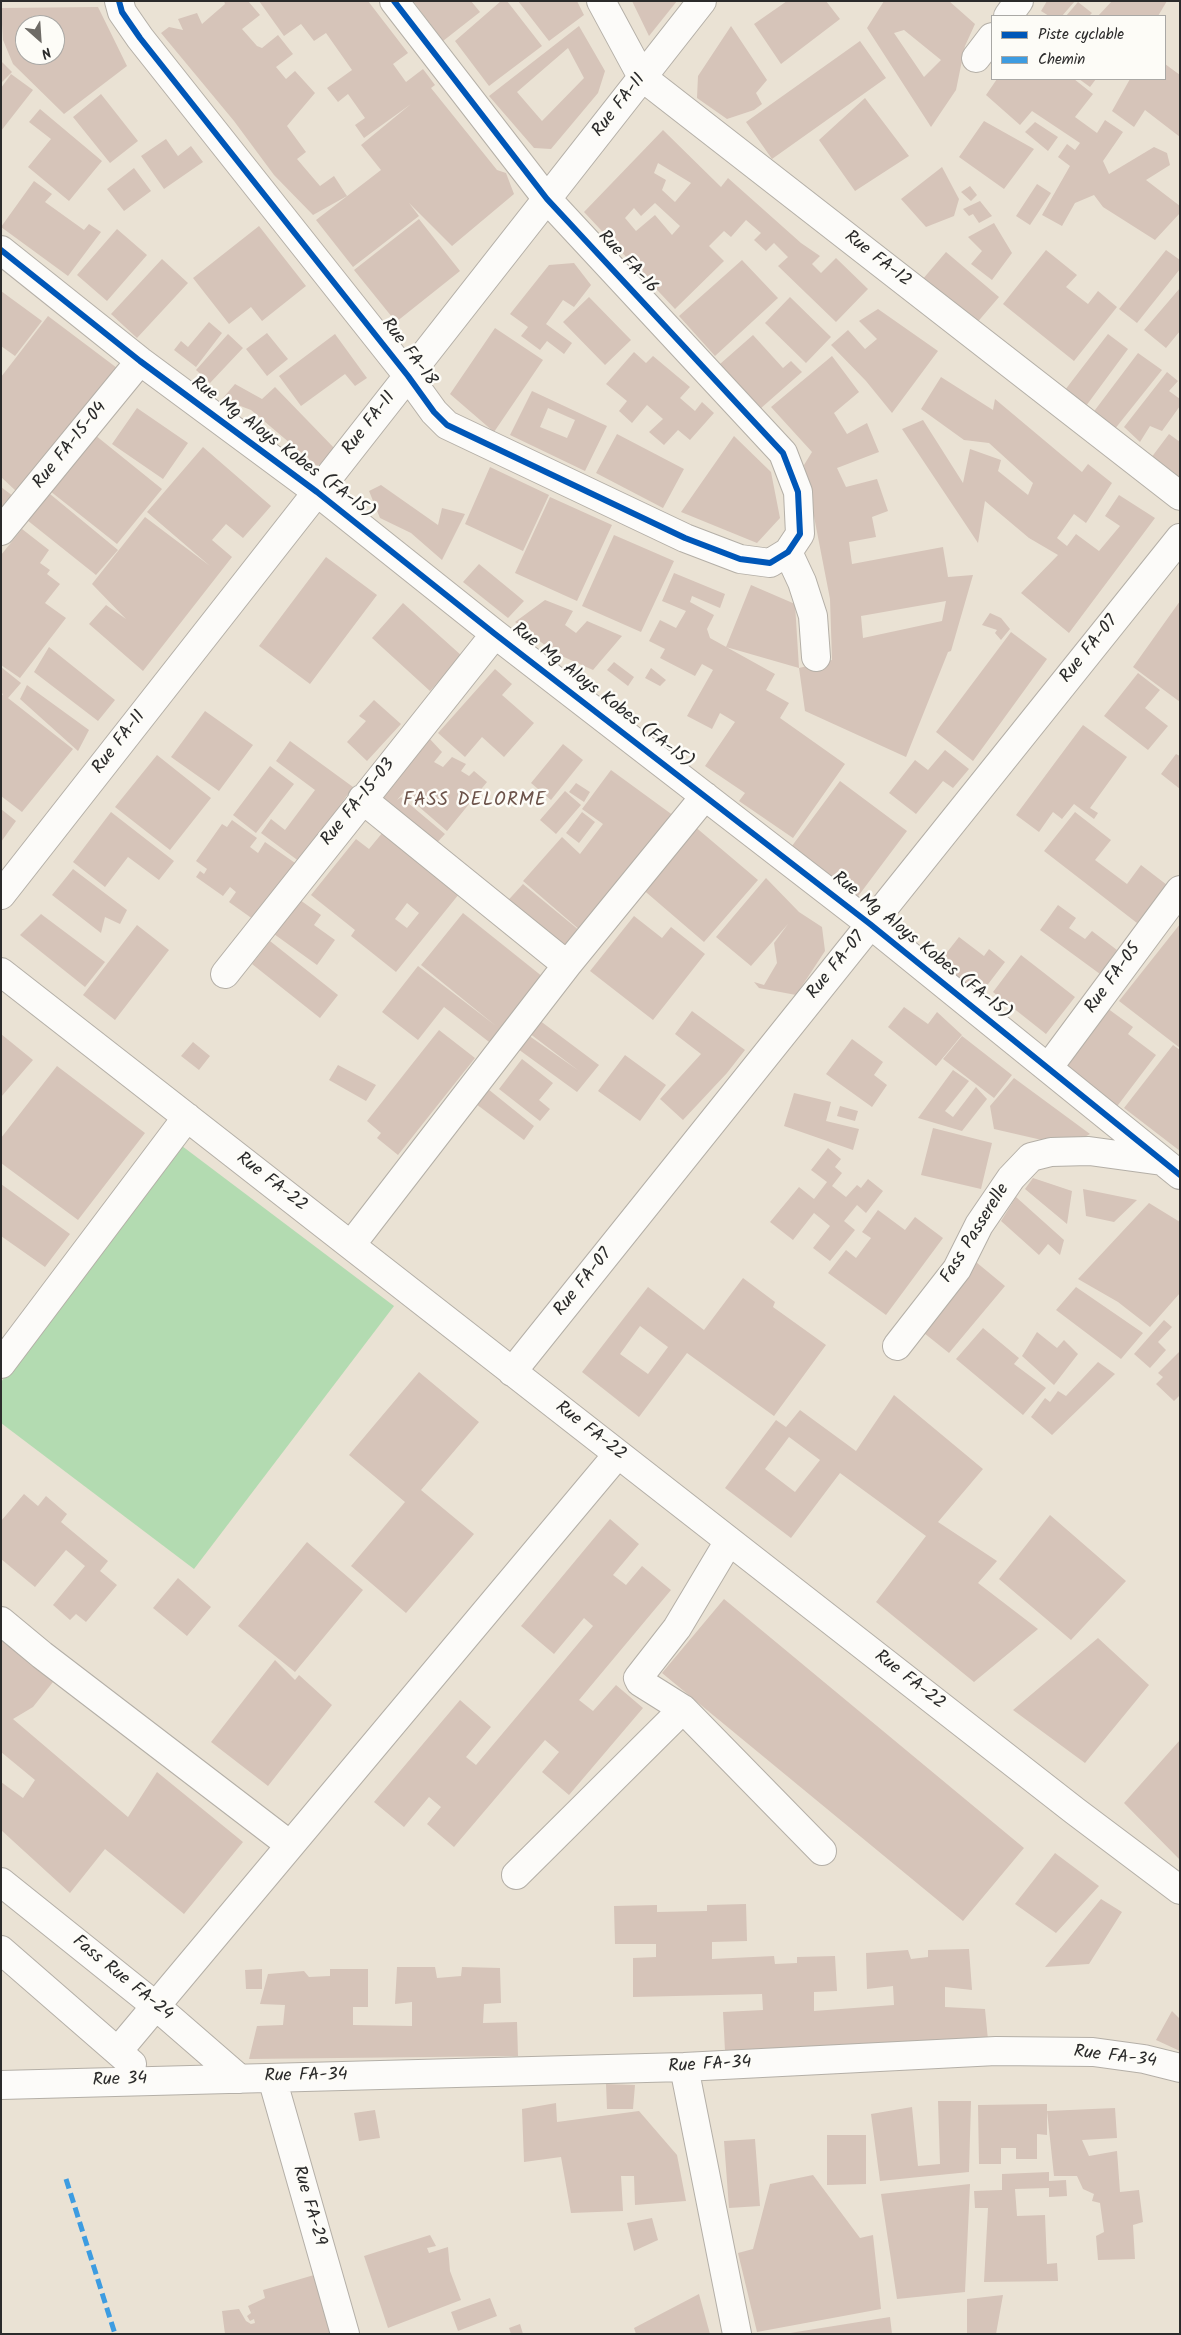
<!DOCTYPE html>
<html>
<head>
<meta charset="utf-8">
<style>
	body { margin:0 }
	#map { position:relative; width:1181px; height:2335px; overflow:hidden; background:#eae2d4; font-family:Kalam,sans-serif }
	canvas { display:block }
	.frame { position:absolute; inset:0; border:2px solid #2b2b2b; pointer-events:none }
	.legend { position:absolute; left:991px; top:15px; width:175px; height:65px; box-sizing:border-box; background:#fdfcf7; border:1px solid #a9a8a5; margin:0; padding:6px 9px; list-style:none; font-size:15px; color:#2b2b2b }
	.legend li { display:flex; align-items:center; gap:10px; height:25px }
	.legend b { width:25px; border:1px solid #a9a8a5 }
	.north { position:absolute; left:15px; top:15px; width:50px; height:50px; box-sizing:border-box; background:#fdfcf7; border:1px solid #a9a8a5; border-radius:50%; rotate:154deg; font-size:14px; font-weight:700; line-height:20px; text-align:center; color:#2b2b2b }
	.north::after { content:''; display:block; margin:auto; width:18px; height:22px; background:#6e6b66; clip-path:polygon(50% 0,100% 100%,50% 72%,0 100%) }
</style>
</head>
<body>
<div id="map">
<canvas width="1181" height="2335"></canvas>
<div class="frame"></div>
<ul class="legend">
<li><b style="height:6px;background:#0057b8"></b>Piste cyclable</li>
<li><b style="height:6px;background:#3d9ce1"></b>Chemin</li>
</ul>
<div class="north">N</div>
</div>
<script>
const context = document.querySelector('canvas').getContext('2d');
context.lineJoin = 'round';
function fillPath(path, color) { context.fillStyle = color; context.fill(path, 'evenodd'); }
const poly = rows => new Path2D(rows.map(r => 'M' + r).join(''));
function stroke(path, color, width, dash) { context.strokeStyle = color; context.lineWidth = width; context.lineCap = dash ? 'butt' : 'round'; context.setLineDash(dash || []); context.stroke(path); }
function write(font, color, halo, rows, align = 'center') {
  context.font = font + ' Kalam,sans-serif'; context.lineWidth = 5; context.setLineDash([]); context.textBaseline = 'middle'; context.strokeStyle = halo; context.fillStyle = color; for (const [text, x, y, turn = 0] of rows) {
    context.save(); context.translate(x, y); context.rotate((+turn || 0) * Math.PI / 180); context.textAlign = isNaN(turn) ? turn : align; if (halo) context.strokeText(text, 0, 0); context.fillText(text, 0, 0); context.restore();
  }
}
const green = poly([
	[182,1146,394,1306,194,1569,1,1423,1,1382]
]);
const building = poly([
	[224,1,248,1,260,15,242,29,257,46,262,48,278,35,293,54,276,67,286,79,295,71,315,93,287,126,306,152,297,159,320,186,334,176,347,196,313,215,274,175,234,121,161,33,169,27,183,30,178,19,197,13,202,24,225,4],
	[259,1,368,1,408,53,393,64,406,82,423,69,435,85,431,88,497,170,506,173,514,194,452,246,409,203,419,216,353,267,316,220,381,170,361,145,411,104,364,138,355,125,365,118,348,94,338,102,327,88,352,70,326,33,314,41,301,24,284,36],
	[413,1,471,1,480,12,443,41],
	[501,1,507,1,542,46,489,86,455,41],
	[518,1,577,1,584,15,549,41],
	[632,1,677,1,649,36],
	[787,1,826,1,840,19,781,64,754,24],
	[884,1,949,1,975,24,965,46,956,90,931,127,867,28],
	[904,30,941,60,924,77,894,33],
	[1047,1,1075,1,1062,16,1049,16,1041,11],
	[1112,1,1167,1,1158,16,1098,16],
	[1078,2,1092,13,1089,16,1066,16],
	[98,7,127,66,64,114,13,64,3,40,1,8],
	[25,25,55,25,55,55,25,55],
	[579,26,605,71,598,93,551,149,534,148,489,96],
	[568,48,584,78,542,121,517,92],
	[731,26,767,80,756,93,762,104,754,110,727,119,697,98,698,76],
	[860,41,886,78,772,159,746,122],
	[1,61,12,72,1,83],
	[1165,64,1180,75,1180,137,1145,110,1134,127,1112,111,1130,79,1165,79],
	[11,74,33,90,1,131,1,88],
	[997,79,1074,79,1093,94,1075,117,1097,133,1105,120,1123,132,1103,161,1109,174,1154,147,1167,153,1170,165,1146,180,1180,206,1180,213,1155,240,1103,207,1094,195,1075,203,1062,226,1042,215,1070,166,1058,157,1067,144,1075,150,1080,143,1032,111,1020,125,986,95],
	[1079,79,1096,79,1090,87],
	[101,94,138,141,110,163,73,117],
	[865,98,909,156,855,191,819,140],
	[40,109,102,161,69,201,28,167,51,139,29,122],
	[984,121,1034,149,1004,189,959,157],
	[1035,122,1058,137,1048,151,1025,132],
	[663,130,721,187,728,178,801,243,820,256,812,264,821,273,836,258,868,289,836,322,778,266,788,257,774,243,766,251,754,240,761,233,746,220,731,237,724,231,709,246,724,261,675,309,584,212],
	[658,163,691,183,675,202,662,190,666,180,654,173],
	[655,203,680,226,672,235,655,215,636,231,625,218,634,208,641,216],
	[166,139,178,156,191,146,203,162,164,189,141,156],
	[942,167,959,199,954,216,926,227,901,199],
	[134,168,151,191,124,211,107,189],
	[34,181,52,194,45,202,84,230,89,224,101,232,68,276,1,227],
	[1037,184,1051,193,1030,225,1016,216],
	[970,186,977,195,971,201,961,192],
	[980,201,992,216,979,223,973,214,969,216,963,209],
	[419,219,460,271,396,322,354,270],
	[994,223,1012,253,992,280,971,264,982,251,968,237],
	[259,226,306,286,262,321,251,307,229,324,193,278],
	[117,229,147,255,107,301,77,275],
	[1046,250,1077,275,1066,287,1088,304,1098,291,1117,307,1074,361,1003,304],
	[1166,250,1180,260,1180,269,1137,323,1119,309],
	[946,252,999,297,975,325,922,280],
	[162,259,188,283,137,338,111,314],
	[742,260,778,298,715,356,679,316],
	[574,263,591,285,574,307,563,300,546,324,572,343,564,354,547,341,540,350,521,336,528,327,510,314,549,265],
	[1180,288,1180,331,1166,348,1144,330],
	[1,291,42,321,15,356,1,346],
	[589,297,631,340,605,365,563,322],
	[790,297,831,337,806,363,765,323],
	[878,309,938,351,892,413,866,381,831,345,848,330,865,349,877,339,859,321],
	[48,316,117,368,16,491,1,477,1,377],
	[209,322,222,333,196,367,174,350,181,341,188,347],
	[495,328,543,360,494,432,450,394],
	[267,333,288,359,267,376,246,349],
	[228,334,243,348,210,383,196,370],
	[335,334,367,378,355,386,345,374,301,406,279,376],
	[1108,334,1128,349,1086,406,1065,390],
	[753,335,783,368,791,361,802,372,760,409,720,364],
	[634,352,646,363,653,356,690,387,680,398,695,411,702,402,714,413,690,440,678,430,664,445,649,432,663,419,647,405,632,423,619,411,627,401,606,384],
	[1138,353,1162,370,1114,430,1092,414],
	[832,356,859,392,834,413,847,434,867,423,879,452,837,468,846,487,877,479,888,511,872,517,876,537,849,542,852,564,943,547,948,577,973,575,951,651,948,652,906,757,805,711,799,668,832,660,830,599,804,465,812,452,771,407],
	[946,601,942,621,863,638,861,616],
	[1167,372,1178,381,1169,391,1180,399,1180,406,1162,431,1150,426,1140,442,1124,427],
	[941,377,993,410,995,399,1082,472,1088,464,1112,483,1086,523,1074,514,1057,538,1067,546,1076,534,1099,551,1120,526,1105,516,1119,495,1155,518,1069,633,1021,593,1058,555,1029,538,985,501,978,543,902,429,923,420,963,483,970,449,1001,460,998,471,1028,495,1033,483,989,443,964,440,921,409],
	[235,384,262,399,275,387,338,452,317,466,251,410,222,399],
	[532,391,607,426,585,471,510,435],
	[548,408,575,420,567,438,540,427],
	[137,408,188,443,163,479,112,444],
	[617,434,684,469,663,508,596,473],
	[1169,434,1180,442,1180,486,1148,462],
	[95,435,162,489,117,544,50,491],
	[734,436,771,472,780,518,757,543,681,512],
	[203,447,271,506,243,538,226,524,212,540,232,557,143,671,89,624,106,605,126,619,92,584,145,517,210,566,147,512],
	[490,467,549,495,523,551,465,524],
	[381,485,438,525,442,508,465,514,442,560,411,533,380,518,369,491],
	[1,487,13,496,1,514],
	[50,494,118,550,96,575,27,520],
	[550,497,612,525,577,601,515,573],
	[22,529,49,550,40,563,50,570,47,574,60,584,45,603,66,618,20,678,1,665,1,555],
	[614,535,674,561,641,632,582,606],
	[326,557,377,595,310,684,259,646],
	[479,564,524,601,508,618,463,582],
	[674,573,725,594,720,608,692,596,690,602,714,615,707,629,710,638,775,674,766,690,789,703,780,718,845,764,793,838,739,801,745,793,705,766,735,722,720,713,712,729,687,716,713,670,702,664,695,676,660,658,665,649,649,641,660,620,676,628,686,611,662,601],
	[751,585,795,604,799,668,726,647],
	[545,600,573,611,565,625,576,633,587,621,622,636,593,670,555,653,515,622],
	[1180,601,1180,702,1133,667],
	[403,603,462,656,430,691,372,638],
	[990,613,1001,618,1010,629,1001,640,995,633,997,630,982,625],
	[1011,632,1047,659,973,761,936,732],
	[49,647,115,700,98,721,34,672],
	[614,662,634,677,628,686,607,670],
	[1,667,21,683,8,698,73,749,22,812,1,796,1,697,3,694,1,693],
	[651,668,666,680,660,686,645,678],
	[495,669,512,684,502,695,534,723,504,757,482,737,465,757,438,733],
	[1138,673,1160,690,1145,708,1168,726,1148,750,1104,716],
	[27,685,89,730,78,751,20,699],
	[374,700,401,724,367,761,347,742,366,721,359,716],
	[205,711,253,745,219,791,171,757],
	[1083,725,1127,757,1090,808,1098,813,1094,819,1074,804,1062,819,1053,812,1039,832,1016,815],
	[429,738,442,752,434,762,443,767,452,757,466,764,461,771,469,776,474,771,487,782,447,831,403,793,397,800,401,797,445,834,433,847,389,811,380,795],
	[290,741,353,787,300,862,261,833,271,819,285,830,315,790,276,761],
	[563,744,583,760,551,800,531,783],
	[945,750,969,769,953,788,943,781,916,814,889,793,915,760,928,770],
	[1176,754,1180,756,1180,789,1161,774],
	[157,755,211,798,170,850,115,807],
	[270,766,294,784,256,833,233,815],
	[611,770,674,816,581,931,523,881,562,837,580,854,603,824,582,809],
	[840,781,907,831,856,899,789,850],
	[576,783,590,792,584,802,569,792],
	[565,791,581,805,556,834,540,820],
	[1,809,16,821,1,842],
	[111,812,174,861,159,880,128,857,105,887,73,862],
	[582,812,595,822,579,843,566,833],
	[1075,812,1111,840,1095,860,1127,884,1141,865,1167,885,1137,923,1044,851],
	[232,820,257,838,250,847,258,853,265,842,298,865,257,922,229,902,236,892,230,887,223,896,196,877,200,871,204,874,207,869,196,861,222,824,227,827],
	[693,825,758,880,704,942,640,887],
	[383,832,459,894,396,972,351,936,355,930,311,895,356,839,369,849],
	[407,903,419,913,407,928,395,919],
	[73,869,127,910,120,924,105,917,101,933,52,895],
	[766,878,799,912,822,927,825,951,796,995,759,988,754,982,764,985,777,963,774,943,788,924,751,966,716,937],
	[523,884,580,931,560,955,502,907],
	[300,900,321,915,314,925,335,940,317,965,274,934],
	[1058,905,1076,918,1069,928,1085,939,1092,931,1117,950,1100,974,1040,930],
	[463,913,548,981,493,1045,444,1007,418,1040,382,1012,418,966,496,1026,421,965],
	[41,914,105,962,85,987,20,935],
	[634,916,662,938,671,927,705,954,653,1020,590,971],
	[1180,924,1180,1048,1119,1001],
	[137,925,169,950,115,1020,83,995],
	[959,937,984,956,989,949,1005,962,979,996,937,965],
	[270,941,338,995,320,1018,252,964],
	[1021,955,1075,997,1046,1034,993,992],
	[904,1007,928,1024,937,1012,962,1035,936,1066,888,1027],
	[1107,1008,1133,1027,1128,1034,1156,1055,1112,1113,1057,1072],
	[692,1011,745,1050,727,1073,683,1120,660,1099,701,1054,675,1034],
	[539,1020,599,1065,577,1092,518,1049,528,1035,579,1071,529,1033],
	[439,1030,475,1058,398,1155,377,1138,381,1133,367,1121],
	[1,1034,33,1060,1,1097],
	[962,1036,1012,1075,994,1098,943,1059],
	[852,1039,883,1062,874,1075,887,1085,872,1107,826,1074],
	[193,1042,210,1056,199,1070,181,1056],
	[1173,1045,1180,1050,1180,1151,1124,1108],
	[625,1055,666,1085,640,1121,598,1091],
	[522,1059,553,1083,539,1100,550,1109,540,1121,499,1089],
	[338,1065,376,1085,366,1101,329,1080],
	[57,1066,145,1133,78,1220,1,1163,1,1138],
	[953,1070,969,1081,945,1111,953,1117,976,1087,987,1099,962,1131,918,1118],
	[1014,1078,1090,1134,1068,1146,994,1129,990,1106],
	[488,1089,534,1126,524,1140,476,1104],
	[794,1093,831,1102,826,1121,859,1129,853,1150,784,1126],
	[840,1106,858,1111,855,1121,837,1116],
	[933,1128,992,1143,981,1189,921,1175],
	[828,1148,841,1159,835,1167,842,1173,832,1186,846,1197,857,1185,861,1188,868,1179,883,1191,866,1213,857,1205,844,1221,855,1230,830,1261,813,1248,830,1226,814,1213,793,1240,770,1222,799,1187,814,1199,827,1182,811,1170],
	[1033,1178,1072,1191,1067,1224,1025,1189],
	[1,1184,70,1234,45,1267,1,1236],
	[1083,1189,1137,1200,1114,1222,1086,1216],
	[1016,1197,1064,1240,1060,1255,1048,1244,1039,1255,1001,1221],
	[1149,1203,1180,1222,1180,1293,1150,1327,1118,1302,1078,1279],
	[878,1210,905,1230,915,1217,943,1238,886,1315,828,1273,846,1250,856,1258,871,1238,862,1232],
	[976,1262,1005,1286,949,1353,919,1329],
	[743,1278,775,1302,773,1307,826,1345,774,1416,687,1353,639,1417,582,1372,648,1287,704,1330],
	[640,1326,668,1347,648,1374,620,1354],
	[1076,1287,1143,1333,1121,1359,1056,1310],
	[1164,1320,1172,1327,1158,1342,1166,1350,1150,1368,1134,1354],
	[983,1328,1019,1358,1014,1364,1046,1388,1023,1415,956,1359],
	[1037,1332,1057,1348,1064,1340,1078,1354,1054,1385,1022,1356],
	[1180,1351,1180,1395,1174,1401,1156,1384,1163,1377,1158,1373],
	[1098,1362,1115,1374,1052,1435,1031,1417,1045,1398,1050,1402,1058,1391,1066,1396],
	[419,1372,479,1422,421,1490,474,1534,406,1613,351,1566,405,1502,349,1455],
	[894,1395,983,1469,938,1522,997,1561,978,1583,1038,1629,974,1682,876,1602,926,1536,840,1473,791,1538,725,1488,776,1420,786,1427,800,1410,856,1451],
	[789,1437,820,1460,795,1492,765,1469],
	[24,1494,38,1506,46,1496,67,1514,61,1522,108,1561,100,1571,117,1585,86,1622,76,1614,70,1620,53,1605,85,1566,66,1550,35,1587,1,1559,1,1521],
	[1050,1515,1126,1581,1071,1640,999,1579],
	[610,1519,639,1544,613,1575,626,1585,642,1566,671,1590,579,1700,593,1711,616,1685,643,1708,569,1795,542,1772,559,1752,545,1740,454,1847,427,1824,441,1807,429,1797,404,1827,374,1802,460,1700,491,1727,466,1757,476,1765,593,1626,584,1618,554,1654,521,1626],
	[307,1542,363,1590,295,1672,238,1626],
	[178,1578,211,1607,187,1636,153,1608],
	[724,1599,1024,1848,963,1921,662,1673],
	[1,1631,57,1677,33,1707,13,1719,128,1817,157,1772,243,1842,184,1914,105,1849,70,1893,1,1830,1,1782,23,1798,35,1780,1,1752],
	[1098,1638,1149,1685,1085,1763,1013,1710],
	[275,1660,295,1680,299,1675,332,1705,268,1786,211,1742],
	[1180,1740,1180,1860,1124,1803],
	[1055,1853,1099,1886,1056,1933,1015,1904],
	[1101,1899,1122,1912,1089,1964,1045,1967],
	[746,1904,747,1941,712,1942,712,1959,774,1956,775,1964,797,1963,797,1957,835,1956,837,1991,814,1992,814,2011,894,2005,893,1986,867,1989,866,1953,908,1950,911,1959,928,1957,928,1950,969,1949,972,1990,945,1987,945,2007,985,2009,988,2040,725,2051,723,2012,763,2010,762,1994,633,1997,633,1958,656,1957,656,1944,615,1944,614,1906,657,1905,657,1912,707,1911,707,1905],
	[397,1967,435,1967,437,1978,461,1976,462,1967,500,1968,501,2003,484,2004,483,2023,517,2022,518,2056,249,2059,257,2026,283,2025,285,2005,260,2004,268,1974,304,1971,309,1977,330,1976,330,1969,368,1969,368,2007,353,2007,353,2025,412,2026,412,2002,395,2004],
	[262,1969,262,1989,246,1989,245,1970],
	[1172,2011,1180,2019,1180,2051,1156,2040],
	[606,2084,635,2085,633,2109,607,2109],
	[938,2101,971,2101,969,2172,880,2181,871,2114,912,2107,918,2166,940,2164],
	[556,2103,557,2122,639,2111,677,2155,686,2201,635,2205,634,2176,621,2176,623,2211,571,2213,561,2157,524,2162,522,2109],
	[1047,2104,1047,2135,1037,2134,1037,2159,1016,2159,1016,2148,1001,2148,1001,2164,979,2164,978,2105],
	[1115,2108,1117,2138,1082,2140,1089,2156,1117,2151,1120,2192,1139,2190,1143,2222,1133,2225,1135,2259,1098,2260,1096,2236,1104,2232,1100,2203,1092,2201,1094,2194,1083,2189,1077,2176,1054,2176,1047,2111],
	[375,2110,380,2138,359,2141,354,2113],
	[827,2135,866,2135,866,2184,827,2185],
	[755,2139,760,2206,729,2208,724,2141],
	[1049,2172,1049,2181,1066,2180,1067,2196,1049,2197,1049,2188,1015,2189,1017,2216,1045,2215,1047,2264,1057,2263,1058,2281,984,2282,988,2208,975,2208,974,2191,1002,2190,1002,2174],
	[813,2175,860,2238,873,2235,881,2309,757,2332,738,2253,753,2249,770,2184],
	[970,2184,965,2292,897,2299,881,2194],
	[652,2218,658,2240,634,2251,627,2223],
	[430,2235,436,2246,427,2248,429,2253,448,2247,450,2271,461,2300,388,2328,364,2256],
	[314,2275,332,2334,225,2334,222,2311,239,2309,246,2321,251,2324,255,2323,254,2319,250,2321,247,2316,251,2313,248,2306,265,2298,263,2290],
	[699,2294,710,2334,636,2334,634,2328],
	[1003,2295,996,2334,967,2334,967,2299],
	[490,2298,497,2316,458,2331,451,2312],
	[890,2317,892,2334,790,2334,790,2333],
	[520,2324,523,2334,511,2334,509,2328]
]);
const minor = poly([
	[119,1,122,12,140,38,408,376,434,412,447,425,685,538,740,559,770,563,788,552,800,534,798,492,783,453,547,199,394,1],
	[601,1,642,77,1180,496],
	[1008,16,1019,1],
	[976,58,992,37],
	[1,250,140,361,317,492,495,634,870,924,1180,1175],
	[1,531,140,361],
	[788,552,802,582,813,616,816,657],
	[362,799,567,965],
	[1,895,702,1],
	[1,972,1075,1811,1180,1890],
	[225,974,495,634],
	[1048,1068,1180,890],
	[351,1245,567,965,705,796],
	[897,1346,957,1269,979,1225,1011,1178,1031,1157,1051,1152,1089,1151,1162,1161],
	[1,1364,187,1117],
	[512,1372,1180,538],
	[729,1541,677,1628,638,1678,640,1682,683,1709,822,1851],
	[1,1621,42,1655,290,1845],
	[516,1875,683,1709],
	[1,1882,157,2007,240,2079],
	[1,1950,132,2064],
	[118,2051,618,1454],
	[684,2067,737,2334],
	[272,2078,345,2334],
	[1,2085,684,2067,996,2051,1093,2052,1144,2059,1180,2068]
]);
const quiet = poly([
	[66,2179,115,2334]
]);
const cycleway = poly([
	[119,1,122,12,140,38,408,376,434,412,447,425,685,538,740,559,770,563,788,552,800,534,798,492,783,453,547,199,394,1],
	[1,250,140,361,317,492,495,634,870,924,1180,1175]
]);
const streetNames = [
	["Rue FA-11",620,106,-52],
	["Rue FA-12",877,260,38],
	["Rue FA-16",627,263,47],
	["Rue FA-18",408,353,53],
	["Rue FA-11",370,424,-52],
	["Rue FA-15-04",71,446,-51],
	["Rue Mg Aloys Kobes (FA-15)",282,449,37],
	["Rue FA-07",1090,650,-51],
	["Rue Mg Aloys Kobes (FA-15)",602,697,38],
	["Rue FA-11",120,743,-52],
	["Rue FA-15-03",359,803,-51],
	["Rue Mg Aloys Kobes (FA-15)",921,947,39],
	["Rue FA-07",837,966,-51],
	["Rue FA-05",1114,979,-54],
	["Rue FA-22",271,1183,38],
	["Fass Passerelle",976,1234,-58],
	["Rue FA-07",584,1283,-51],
	["Rue FA-22",590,1432,38],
	["Rue FA-22",909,1681,38],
	["Fass Rue FA-24",122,1979,39],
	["Rue FA-34",1115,2058,7],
	["Rue FA-34",710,2066,-3],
	["Rue FA-34",306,2077,-1],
	["Rue 34",120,2081,-2],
	["Rue FA-29",308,2206,74]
];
const neighbourhoodNames = [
	["FASS DELORME",475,802]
];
fillPath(green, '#b3dbb1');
fillPath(building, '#d6c4b9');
stroke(minor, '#b4afa7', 30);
stroke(minor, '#fcfbf9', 28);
stroke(quiet, '#3d9ce1', 5, [10, 5]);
stroke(cycleway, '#0057b8', 6);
write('18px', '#2b2b2b', '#fdfcf7', streetNames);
context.letterSpacing = '1px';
write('19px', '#6c534a', '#fdfcf7', neighbourhoodNames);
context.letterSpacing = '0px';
</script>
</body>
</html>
